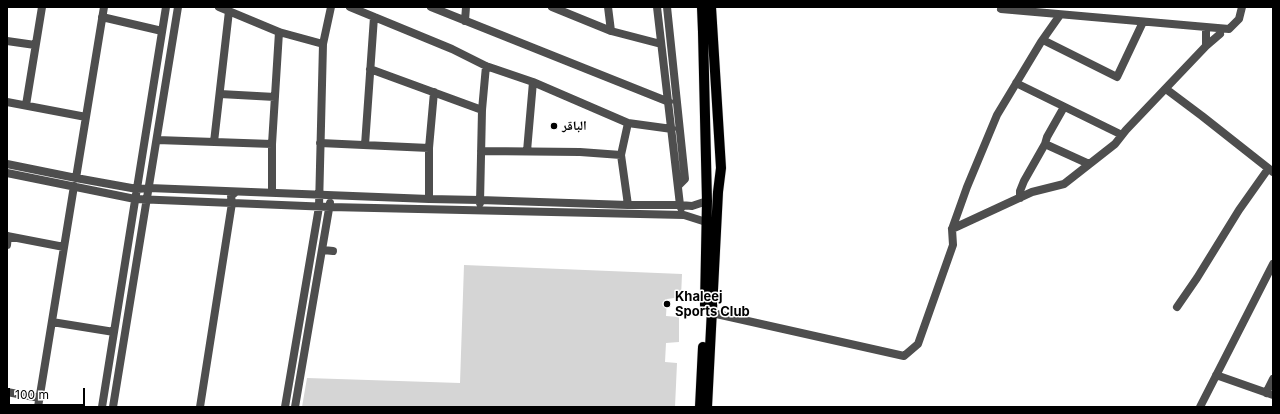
<!DOCTYPE html>
<html>
<head>
<meta charset="utf-8">
<style>
	body { margin:0 }
	#map { position:relative; width:1280px; height:414px; overflow:hidden; background:#fff; font-family:Inter,sans-serif }
	canvas { display:block }
	.frame { position:absolute; inset:0; border:8px solid #000; pointer-events:none }
	.scale { position:absolute; left:8px; top:388px; width:77px; height:18px; box-sizing:border-box; border:2px solid #000; border-top:0; padding-left:5px; font-size:12px; line-height:14px; white-space:nowrap; color:#000; -webkit-text-stroke:3px #fff; paint-order:stroke }
</style>
</head>
<body>
<div id="map">
<canvas width="1280" height="414"></canvas>
<div class="frame"></div>
<div class="scale">100 m</div>
</div>
<script>
const context = document.querySelector('canvas').getContext('2d');
context.lineJoin = 'round';
function fillPath(path, color) { context.fillStyle = color; context.fill(path, 'evenodd'); }
const poly = rows => new Path2D(rows.map(r => 'M' + r).join(''));
function stroke(path, color, width, dash) { context.strokeStyle = color; context.lineWidth = width; context.lineCap = dash ? 'butt' : 'round'; context.setLineDash(dash || []); context.stroke(path); }
function write(font, color, halo, rows, align = 'center') {
  context.font = font + ' Inter,"Noto Naskh Arabic",sans-serif'; context.lineWidth = 3; context.setLineDash([]); context.textBaseline = 'middle'; context.strokeStyle = halo; context.fillStyle = color; for (const [text, x, y, turn = 0] of rows) {
    context.save(); context.translate(x, y); context.rotate((+turn || 0) * Math.PI / 180); context.textAlign = isNaN(turn) ? turn : align; if (halo) context.strokeText(text, 0, 0); context.fillText(text, 0, 0); context.restore();
  }
}
const green = poly([
	[464,265,682,274,681,297,667,299,666,316,679,317,679,342,666,343,665,362,677,363,675,407,302,407,307,378,460,383]
]);
const minor = poly([
	[219,7,279,32,323,44],
	[350,7,452,49,486,66,533,82,628,123,672,129],
	[431,7,669,102],
	[552,7,611,31,661,44],
	[608,7,611,31],
	[657,7,680,205,681,208],
	[667,7,685,179,678,186],
	[1002,7,1001,9,1229,29,1239,19,1242,7],
	[102,17,162,31],
	[465,21,466,7],
	[1043,40,1117,77,1143,22],
	[7,41,35,45],
	[1206,46,1220,34],
	[370,69,482,110],
	[1016,83,1122,135],
	[1166,89,1202,116,1273,172],
	[220,94,275,97],
	[7,102,86,117],
	[26,105,42,7],
	[157,140,272,144],
	[214,142,229,11],
	[320,143,429,148],
	[1045,144,1089,164],
	[365,145,374,17],
	[481,151,580,152,621,155],
	[527,151,533,82],
	[7,164,76,178,137,189,149,188,429,199,480,200,628,205,680,205,692,206,707,201],
	[7,173,135,199,330,207,684,215,706,222],
	[76,178,104,7],
	[272,193,272,144,279,32],
	[1020,198,1020,191,1024,181,1045,144,1047,137,1064,107],
	[429,199,429,148,434,92],
	[480,203,482,110,486,66],
	[628,205,621,155,628,123],
	[952,229,1032,192,1064,184,1115,144,1126,130,1206,46,1206,27],
	[7,236,64,247],
	[7,245,8,236],
	[323,250,333,251],
	[1177,307,1197,278,1239,210,1268,169],
	[712,313,904,356,918,344,953,245,952,229,967,187,997,115,1041,42,1060,15],
	[52,322,114,332],
	[1216,375,1273,395],
	[7,392,40,398],
	[1266,393,1273,379],
	[38,407,74,186],
	[102,407,166,7],
	[113,407,178,7],
	[200,407,232,203,231,196,236,192],
	[285,407,319,207,323,44,331,7],
	[295,407,330,203],
	[1200,407,1273,264]
]);
const major = poly([
	[702,7,703,32,707,201,705,305],
	[700,407,703,347],
	[707,407,718,192,721,168,711,7]
]);
const markers = [
	[554,126,4,"#000"],
	[667,304,4,"#000"]
];
const poiNames = [
	["الباقر",562,126],
	["Khaleej",675,297],
	["Sports Club",675,312]
];
fillPath(green, '#d5d5d5');
stroke(major, '#dbdbdb', 11);
stroke(minor, '#4e4e4e', 8);
stroke(major, '#000', 10);
for (const [x, y, r, color] of markers) { const dot = new Path2D(); dot.arc(x, y, r, 0, 2 * Math.PI); context.fillStyle = color; context.fill(dot); stroke(dot, '#fff', 1.5); }
write('bold 13px', '#000', '#fff', poiNames, 'left');
</script>
</body>
</html>
